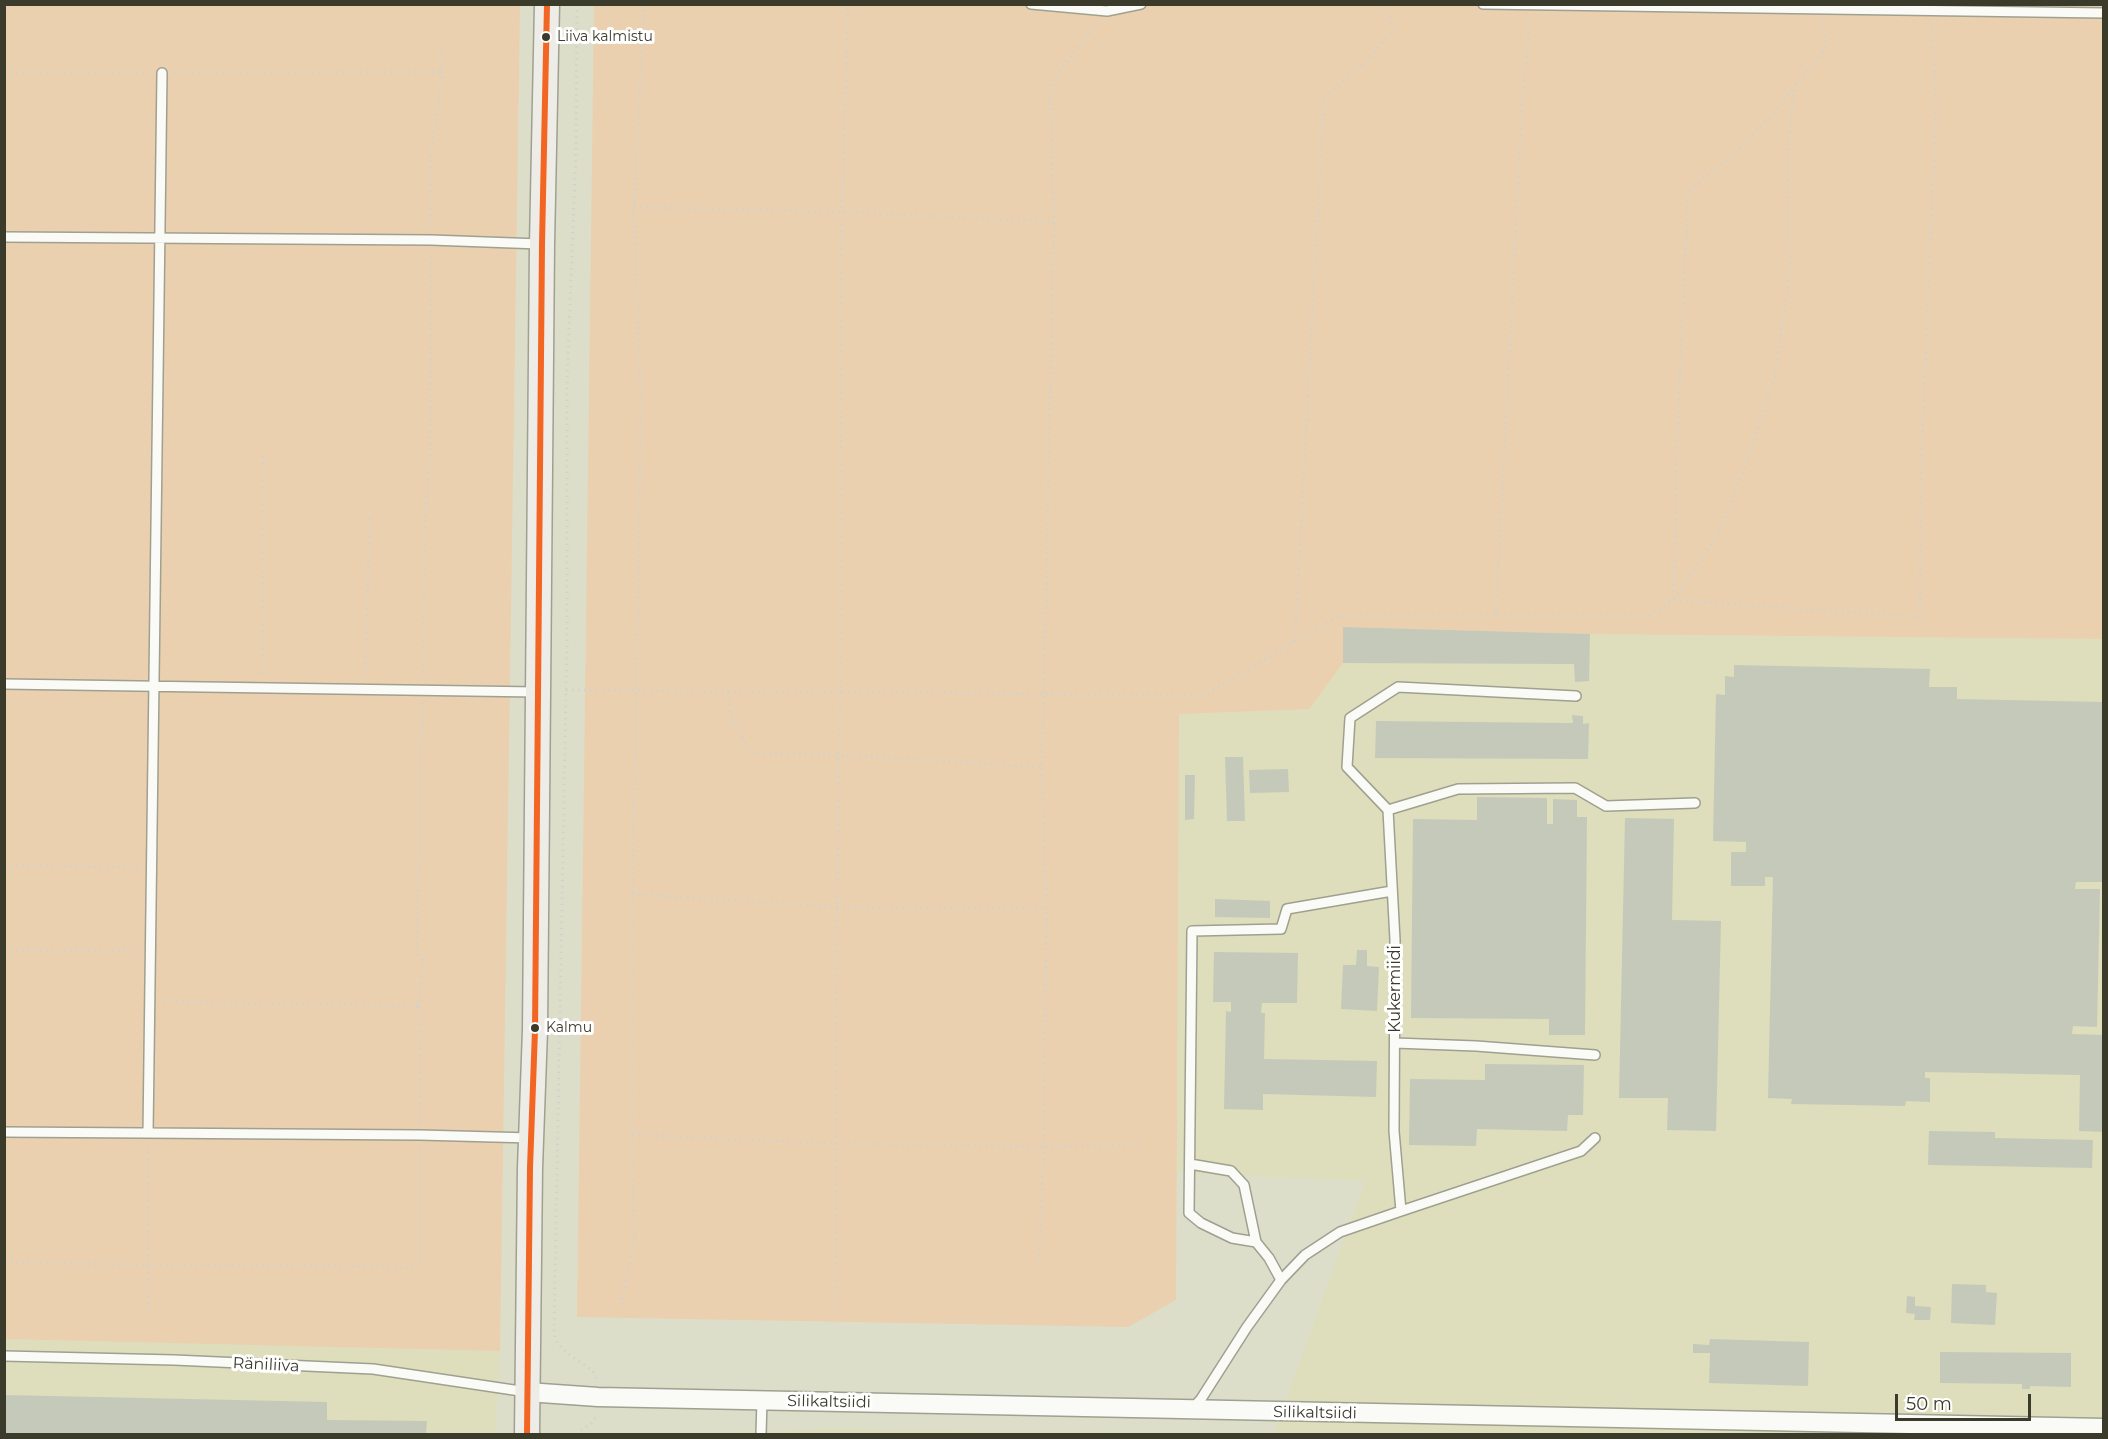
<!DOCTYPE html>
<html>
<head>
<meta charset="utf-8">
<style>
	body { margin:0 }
	#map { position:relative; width:2108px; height:1439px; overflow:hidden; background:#dddec9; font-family:Montserrat,sans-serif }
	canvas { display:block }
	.frame { position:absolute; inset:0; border:6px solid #3b3b2c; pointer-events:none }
	.scale { position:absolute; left:1895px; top:1394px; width:136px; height:27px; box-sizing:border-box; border:3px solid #3b3b2c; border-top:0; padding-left:8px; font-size:18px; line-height:21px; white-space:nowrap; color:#3b3b2c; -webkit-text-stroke:4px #fff; paint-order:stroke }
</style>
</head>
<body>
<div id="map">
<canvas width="2108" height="1439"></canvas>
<div class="frame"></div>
<div class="scale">50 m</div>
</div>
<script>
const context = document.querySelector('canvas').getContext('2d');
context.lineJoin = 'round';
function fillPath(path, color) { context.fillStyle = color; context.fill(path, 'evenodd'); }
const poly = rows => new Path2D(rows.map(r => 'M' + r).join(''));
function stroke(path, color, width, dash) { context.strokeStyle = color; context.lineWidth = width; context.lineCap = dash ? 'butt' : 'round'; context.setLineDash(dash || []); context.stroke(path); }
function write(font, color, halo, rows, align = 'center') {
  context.font = font + ' Montserrat,sans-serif'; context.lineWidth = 6; context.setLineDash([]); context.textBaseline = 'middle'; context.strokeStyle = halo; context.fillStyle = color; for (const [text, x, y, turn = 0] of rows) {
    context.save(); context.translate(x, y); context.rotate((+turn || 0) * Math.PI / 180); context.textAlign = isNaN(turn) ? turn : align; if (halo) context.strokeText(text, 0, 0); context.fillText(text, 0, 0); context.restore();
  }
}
const built = poly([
	[1343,627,1590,634,2103,639,2103,1434,1274,1434,1365,1181,1177,1173,1179,714,1309,709,1343,663],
	[5,1339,500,1351,495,1434,5,1434],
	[830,1429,1248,1434,692,1434]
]);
const green = poly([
	[5,5,520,5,500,1351,5,1339],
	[594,5,2103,5,2103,639,1590,634,1343,627,1343,663,1309,709,1179,714,1176,1300,1128,1327,577,1317]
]);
const building = poly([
	[1343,627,1590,634,1589,681,1575,682,1574,664,1343,663],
	[1734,665,1930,669,1929,687,1957,687,1957,699,2104,702,2104,882,2076,882,2075,889,2100,889,2097,1027,2073,1026,2072,1034,2104,1035,2104,1132,2079,1131,2080,1075,1925,1072,1925,1078,1930,1078,1930,1102,1906,1101,1905,1106,1791,1104,1792,1099,1768,1098,1773,877,1765,877,1765,886,1731,886,1731,852,1746,852,1746,842,1713,841,1716,694,1725,695,1725,676,1734,677],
	[1572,715,1583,716,1583,724,1589,723,1588,759,1375,758,1376,721,1569,723,1573,723],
	[1225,757,1243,757,1245,821,1227,821],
	[1288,769,1289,792,1250,793,1249,770],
	[1185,775,1195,775,1194,819,1185,820],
	[1477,797,1547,798,1547,824,1553,824,1553,799,1577,800,1577,817,1587,817,1585,1035,1549,1035,1549,1019,1411,1018,1413,819,1477,820],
	[1625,818,1674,819,1672,920,1721,921,1716,1131,1667,1130,1668,1098,1619,1098],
	[1215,899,1270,901,1270,918,1215,917],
	[1357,950,1367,950,1367,966,1379,967,1377,1011,1341,1009,1343,965,1356,965],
	[1214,952,1298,953,1297,1003,1262,1003,1261,1013,1265,1013,1264,1059,1377,1061,1376,1097,1263,1094,1263,1110,1224,1109,1226,1011,1231,1012,1231,1002,1213,1002],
	[1485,1064,1584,1065,1583,1115,1568,1115,1567,1131,1477,1129,1476,1146,1409,1145,1410,1079,1485,1080],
	[1929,1131,1995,1132,1995,1138,2093,1140,2092,1168,1928,1165],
	[1952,1284,1986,1285,1986,1292,1997,1293,1995,1325,1951,1323],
	[1907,1296,1915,1297,1915,1306,1931,1307,1930,1320,1914,1320,1915,1314,1906,1313],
	[1710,1339,1809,1342,1808,1386,1709,1383,1710,1353,1693,1353,1693,1344,1709,1345],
	[1940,1352,2071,1353,2071,1387,2030,1386,2030,1389,2022,1389,2022,1384,1940,1383],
	[4,1395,327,1402,327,1420,427,1421,426,1434,4,1434]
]);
const path = poly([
	[577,4,576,150,567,381,567,638,554,1333,557,1343,567,1353,593,1371,598,1381],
	[4,73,149,73],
	[174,73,442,72],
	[634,207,842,212,1054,222],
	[431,228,430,161,442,72,442,47],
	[1674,598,1677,443,1688,192,1735,152,1773,114,1826,48,1823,22],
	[1674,600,1920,617,1921,464,1936,106,1932,23],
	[1496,615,1523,90,1530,18],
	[1295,642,1324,98,1368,60,1393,29,1384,4],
	[262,674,263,452],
	[365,676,370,515],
	[423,678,425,524,430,453,431,253],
	[566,690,1205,695,1341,615,1649,615,1674,600,1719,532,1746,464,1774,378,1790,273,1787,164,1794,88],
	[728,692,733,723,752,753,838,755,1042,767],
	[4,866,139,867],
	[633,894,837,907,1045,908],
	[4,950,137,950],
	[164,1002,419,1006],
	[420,1122,419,1006,423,959,417,952,422,702],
	[632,1135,826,1143,1044,1147,1138,1145],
	[148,1146,149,1315],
	[4,1262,148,1265,420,1267,420,1147],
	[1039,1262,1044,1147,1046,908,1042,767,1054,222,1050,84,1096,24],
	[621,1305,635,1237,632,1135,633,894,641,401,634,207,644,4],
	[835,1306,838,755,841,691,842,212,848,4],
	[576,1434,593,1422,597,1414]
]);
const lane = poly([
	[1031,4,1107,11,1141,4],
	[1483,4,2104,13],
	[4,237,431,240,540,244],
	[4,684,537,692],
	[1388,810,1458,789,1575,788,1606,806,1695,803],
	[1395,1043,1476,1046,1595,1055],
	[4,1132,420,1135,531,1138],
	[148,1133,162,73],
	[1190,1164,1231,1171,1244,1185,1256,1242,1269,1258,1281,1280],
	[1401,1211,1581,1151,1595,1138],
	[1256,1242,1232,1238,1201,1223,1189,1213,1192,931,1281,929,1287,909,1392,891],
	[4,1356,174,1360,373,1369,527,1392],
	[1192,1409,1201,1399,1247,1327,1281,1280,1305,1255,1340,1232,1401,1211,1394,1131,1395,940,1388,810,1347,767,1350,718,1398,687,1576,696],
	[761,1434,762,1400]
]);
const street = poly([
	[527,1392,598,1397,2104,1428]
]);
const secondary = poly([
	[527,1434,530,1168,535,1030,542,244,547,4]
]);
const bus1 = poly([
	[527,1434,530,1168,535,1030,542,244,547,4]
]);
const markers = [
	[546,37,5,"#3b3b2c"],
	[535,1028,5,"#3b3b2c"]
];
const busNames = [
	["Liiva kalmistu",557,37],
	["Kalmu",546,1028]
];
const streetNames = [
	["Kukermiidi",1395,989,-90],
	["Räniliiva",266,1365,3],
	["Silikaltsiidi",829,1402,1],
	["Silikaltsiidi",1315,1413,1]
];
fillPath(built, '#dedebc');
fillPath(green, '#ead0ae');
fillPath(building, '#c5c9b9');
stroke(lane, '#9fa090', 12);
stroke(street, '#9fa090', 21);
stroke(secondary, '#9fa090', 27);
stroke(path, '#d2d2cc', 3, [1.5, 4.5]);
stroke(lane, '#fafaf7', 9);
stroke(street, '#fafaf7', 18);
stroke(secondary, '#edece7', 24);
stroke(bus1, '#f26522', 6);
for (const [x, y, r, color] of markers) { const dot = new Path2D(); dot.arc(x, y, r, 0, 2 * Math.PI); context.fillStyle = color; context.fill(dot); stroke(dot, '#fff', 2); }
write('14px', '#3b3b2c', '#fff', busNames, 'left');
write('16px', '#3b3b2c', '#fff', streetNames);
</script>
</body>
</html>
